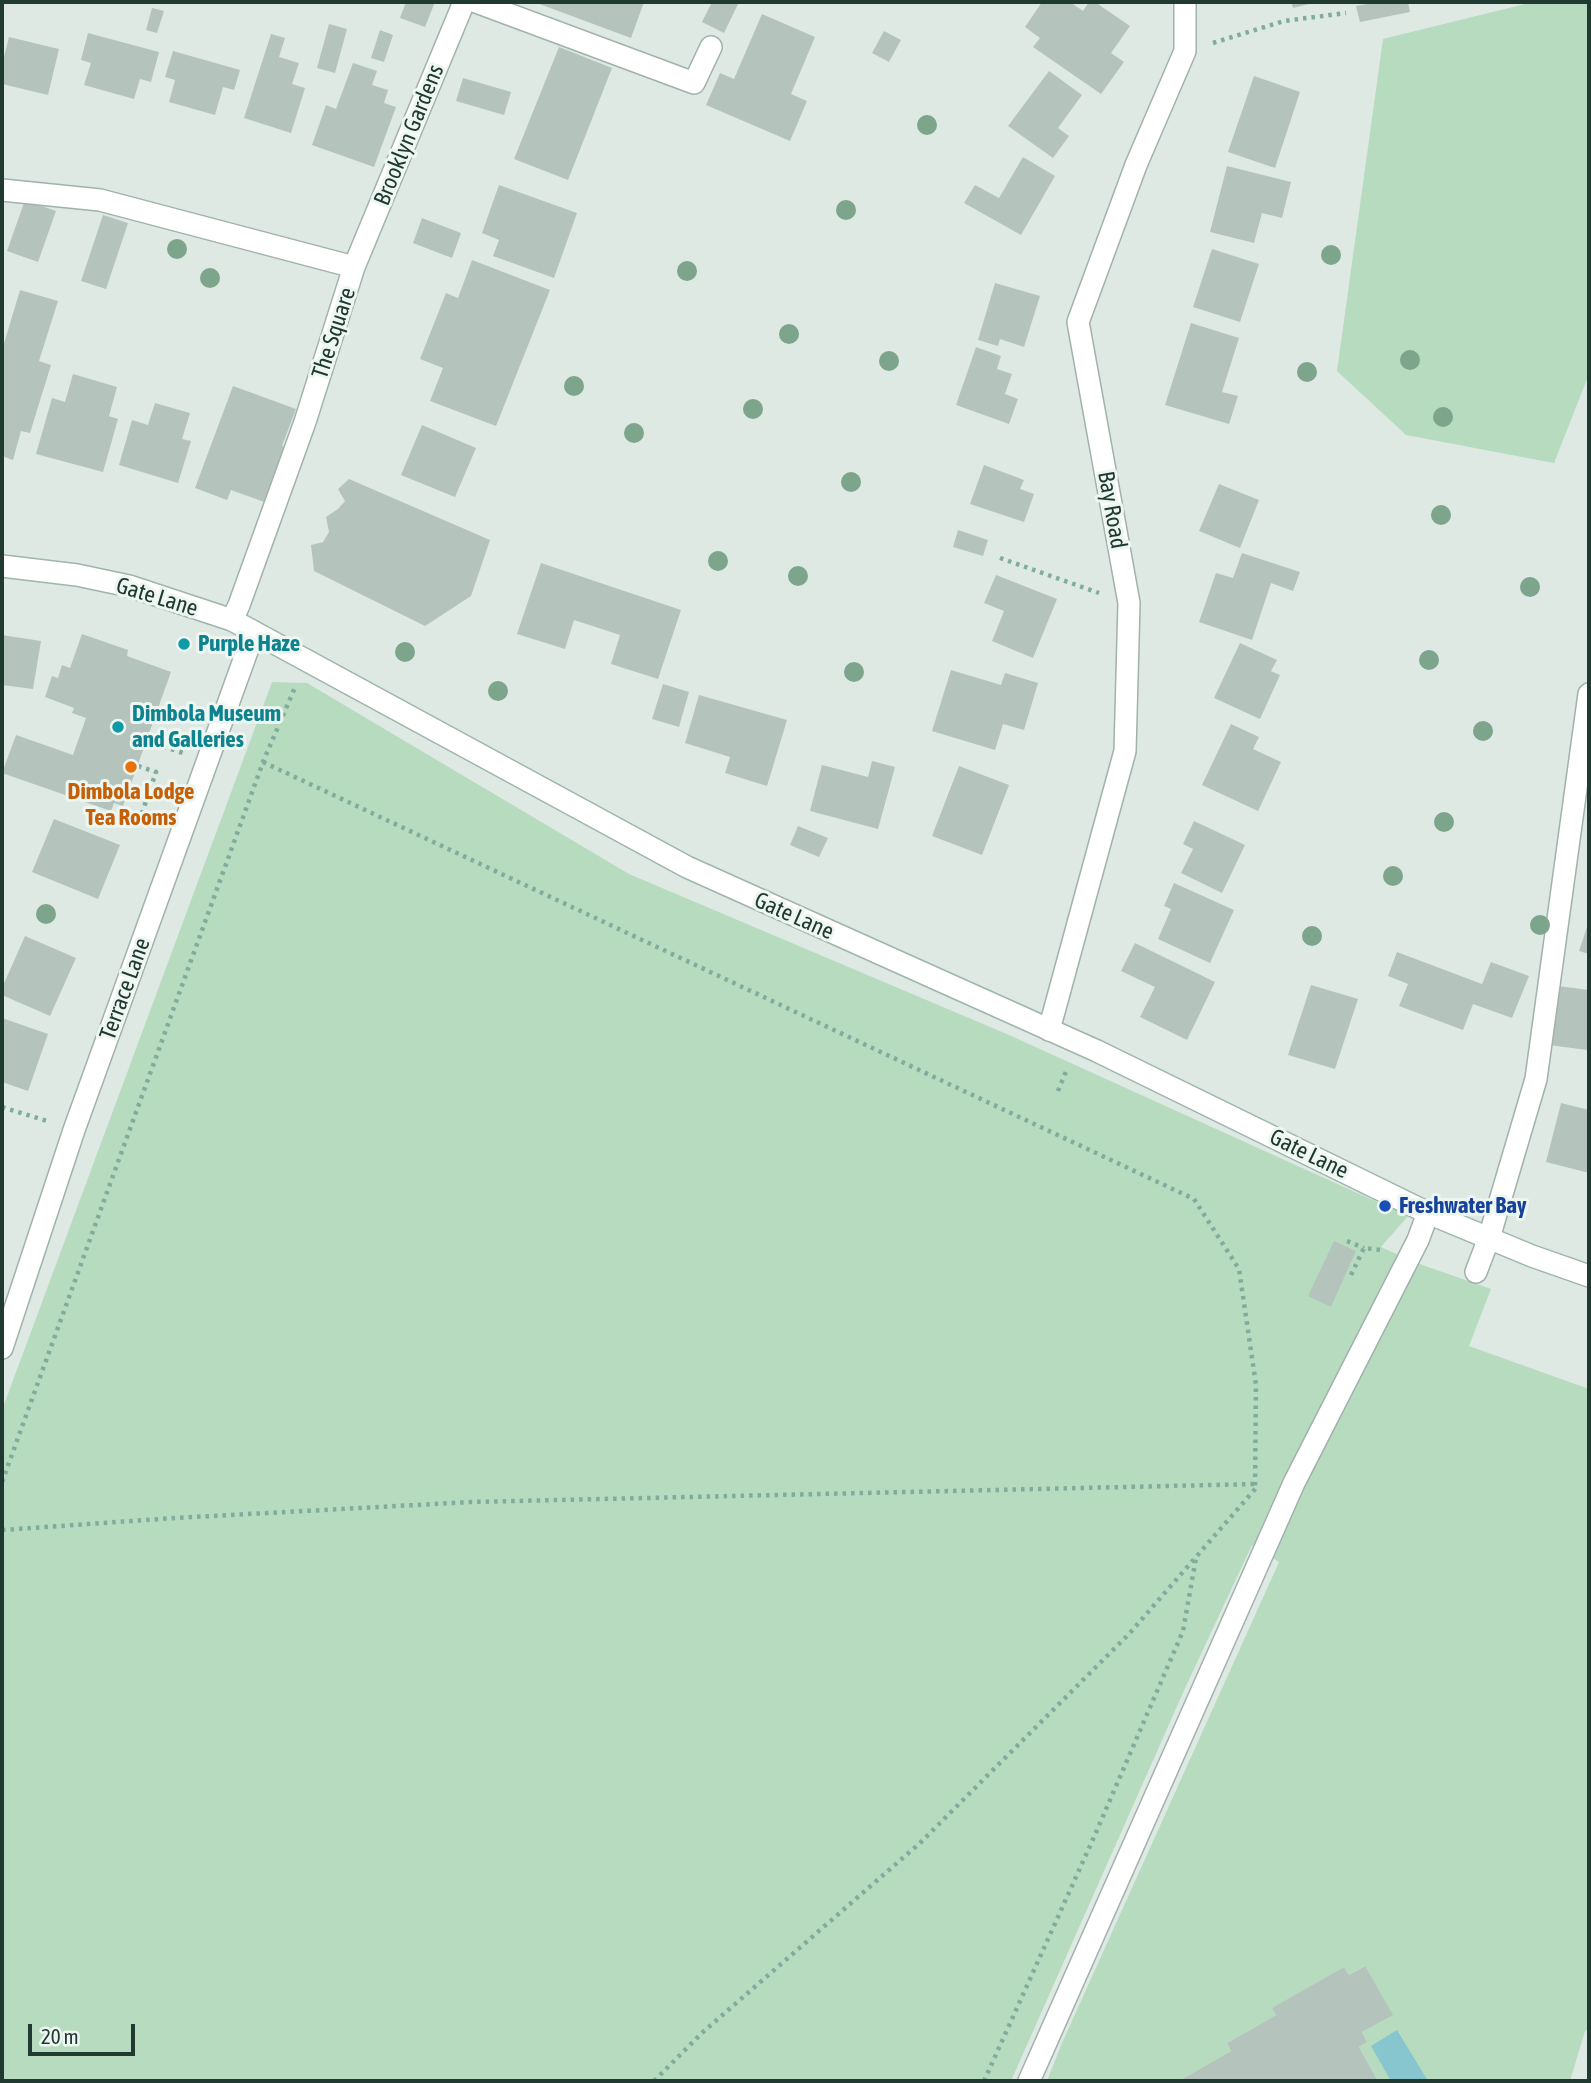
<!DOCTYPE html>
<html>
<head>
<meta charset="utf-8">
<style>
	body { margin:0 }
	#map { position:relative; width:1591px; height:2083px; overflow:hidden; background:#dee9e4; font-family:"Asap Condensed",sans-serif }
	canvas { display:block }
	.frame { position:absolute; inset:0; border:4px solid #203931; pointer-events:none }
	.scale { position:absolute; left:28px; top:2024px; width:107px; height:32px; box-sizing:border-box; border:4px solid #203931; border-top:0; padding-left:9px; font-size:21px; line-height:24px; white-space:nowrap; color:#203931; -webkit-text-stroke:5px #eef6f2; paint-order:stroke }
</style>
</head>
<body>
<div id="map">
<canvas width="1591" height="2083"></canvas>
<div class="frame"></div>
<div class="scale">20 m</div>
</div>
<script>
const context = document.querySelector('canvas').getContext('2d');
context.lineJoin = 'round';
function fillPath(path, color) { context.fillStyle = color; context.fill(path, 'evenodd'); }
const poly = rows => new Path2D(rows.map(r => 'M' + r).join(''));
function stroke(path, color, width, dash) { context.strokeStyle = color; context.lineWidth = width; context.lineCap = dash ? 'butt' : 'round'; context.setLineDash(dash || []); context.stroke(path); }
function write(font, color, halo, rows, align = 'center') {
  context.font = font + ' "Asap Condensed",sans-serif'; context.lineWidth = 6; context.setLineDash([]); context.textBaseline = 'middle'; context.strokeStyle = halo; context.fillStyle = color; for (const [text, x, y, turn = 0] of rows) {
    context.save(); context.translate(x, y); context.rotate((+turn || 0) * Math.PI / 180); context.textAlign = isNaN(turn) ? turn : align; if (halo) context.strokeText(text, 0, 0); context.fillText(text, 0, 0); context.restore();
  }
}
const green = poly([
	[1533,2,1589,2,1589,374,1554,463,1406,435,1337,371,1383,39],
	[272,682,307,683,629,874,1009,1035,1408,1216,1381,1247,1414,1262,1491,1289,1469,1346,1589,1389,1589,2029,1585,2031,1570,2081,1378,2081,1359,2047,1367,2042,1362,2032,1392,2015,1364,1966,1349,1975,1344,1967,1273,2008,1276,2015,1227,2043,1231,2051,1179,2081,1047,2081,1062,2043,1279,1562,1252,1545,1186,1686,1011,2081,2,2081,2,1410]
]);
const water = poly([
	[1397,2030,1428,2081,1391,2081,1371,2046]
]);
const building = poly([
	[406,2,435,2,425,27,400,18],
	[534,2,644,2,631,38],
	[712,2,739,2,724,33,702,22],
	[1042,2,1070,2,1083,11,1089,2,1095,2,1130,26,1111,53,1124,62,1101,94,1033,47,1040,38,1025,27],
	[1291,2,1313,2,1313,3,1293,8],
	[1378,2,1408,2,1410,12,1360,22,1356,6],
	[152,8,164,11,157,33,146,30],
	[762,14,815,37,791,94,807,101,790,141,706,105,720,73,734,79],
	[329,24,347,29,335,73,317,68],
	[380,30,393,35,384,62,371,58],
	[884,31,901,40,889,62,872,53],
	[88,33,159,52,151,82,140,79,134,99,84,85,91,63,81,60],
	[271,34,285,38,279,57,299,63,292,84,305,88,291,133,244,118],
	[9,37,59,49,48,95,2,84,2,65],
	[559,47,612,68,568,180,514,159],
	[173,51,240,70,234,90,223,87,215,115,169,102,175,80,165,77],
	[353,63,377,71,372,85,388,90,384,103,396,107,374,167,312,145,326,105,336,109],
	[1049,71,1082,95,1058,128,1069,136,1053,158,1008,126],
	[1254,76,1300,92,1275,168,1228,152],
	[463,78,511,92,504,115,456,101],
	[1023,157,1055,176,1021,235,964,203,975,185,999,198],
	[1227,166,1291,182,1282,218,1262,213,1254,243,1210,232],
	[499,185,577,213,554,278,493,256,499,240,482,233],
	[25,200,56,211,38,262,7,251],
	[103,215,128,223,106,289,81,281],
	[422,218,461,233,452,258,413,243],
	[1212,249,1259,264,1240,322,1193,307],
	[472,260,550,290,496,426,430,401,443,368,420,359,446,293,458,298],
	[995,283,1040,296,1024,347,1000,339,998,346,978,340],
	[20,290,58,301,39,361,51,365,30,433,21,431,13,460,2,456,2,350],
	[1191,323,1239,338,1222,392,1238,396,1229,424,1165,405],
	[976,347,1001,356,997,369,1012,374,1005,394,1018,399,1009,424,956,405],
	[73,374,117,387,109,416,118,419,103,472,36,454,52,398,65,402],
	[233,386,296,409,282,446,290,449,270,504,231,490,227,500,195,488],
	[155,403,190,413,182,439,191,441,178,483,119,465,132,420,148,425],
	[422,425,476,448,455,497,401,475],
	[984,465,1024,480,1020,489,1034,494,1024,522,970,504],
	[349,479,490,540,471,596,425,626,314,571,311,545,323,542,329,532,326,517,338,509,345,501,338,489],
	[1219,484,1259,500,1240,548,1199,531],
	[958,530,988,540,983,556,953,547],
	[1242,553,1300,572,1293,591,1271,583,1252,640,1199,622,1216,573,1233,578],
	[541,563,681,610,658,679,611,664,620,635,574,620,565,649,517,634],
	[996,575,1057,599,1033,658,992,641,1004,611,984,603],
	[82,634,128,650,127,656,171,672,123,806,114,803,111,811,2,773,16,735,73,755,86,718,72,713,74,708,45,697,52,676,58,678,62,665,70,668],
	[2,635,41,641,33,689,2,685],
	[1240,643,1277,660,1271,671,1280,675,1260,719,1214,698],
	[951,670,1001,685,1005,673,1038,683,1024,730,1003,724,995,750,932,731],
	[663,684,689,692,679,727,652,719],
	[699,695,787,720,767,786,725,773,730,757,685,743],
	[1231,724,1259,737,1253,749,1281,762,1258,811,1202,785],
	[872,761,895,767,878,829,810,811,822,765,868,777],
	[959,766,1009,785,982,855,932,836],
	[54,819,120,845,98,899,32,872],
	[1194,821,1245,845,1222,893,1181,873,1193,849,1183,844],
	[798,826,828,838,819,857,790,845],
	[1174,883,1234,910,1210,963,1158,939,1171,909,1164,906],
	[1587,927,1589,928,1589,954,1579,951],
	[25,936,76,958,50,1016,2,995,2,988],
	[1135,943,1215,982,1187,1040,1140,1017,1155,987,1121,971],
	[1397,952,1482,984,1491,962,1529,976,1512,1018,1473,1004,1463,1030,1399,1006,1408,984,1388,976],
	[1311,985,1358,999,1335,1069,1288,1055],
	[1558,986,1589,990,1589,1037,1587,1050,1549,1045],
	[2,1018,48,1034,28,1091,2,1082],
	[1561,1103,1589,1110,1589,1173,1546,1162],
	[1334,1241,1356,1251,1331,1307,1308,1296],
	[1365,1966,1393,2015,1362,2032,1367,2042,1359,2047,1378,2081,1179,2081,1231,2051,1227,2043,1276,2015,1272,2008,1344,1967,1349,1975]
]);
const path = poly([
	[1213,43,1284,21,1346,13],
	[1000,558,1099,593],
	[147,741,183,753],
	[263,762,1194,1199,1239,1269,1256,1385,1255,1488],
	[138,766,156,772,140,819],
	[1058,1091,1067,1069],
	[2,1107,47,1121],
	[1347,1241,1364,1248],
	[1351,1275,1364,1248,1381,1250],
	[2,1482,263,762,296,685],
	[2,1530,175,1518,471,1502,1255,1484],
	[654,2081,703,2032,920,1843,1129,1634,1256,1488],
	[984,2081,1094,1837,1183,1631,1196,1558]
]);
const lane = poly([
	[476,2,694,83,711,47],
	[1476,1272,1489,1238,1536,1079,1589,694],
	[1029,2081,1294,1483,1418,1240,1428,1213]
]);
const street = poly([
	[2,190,100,200,354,267,305,422,239,605,232,620],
	[354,267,464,2],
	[1049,1030,1125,751,1129,603,1078,322,1136,165,1185,51,1185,2],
	[2,1348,74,1130,254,632]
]);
const secondary = poly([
	[2,566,77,575,129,586,232,620,687,867,1097,1051,1428,1213,1532,1256,1589,1276]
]);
const trees = [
	[927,125],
	[846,210],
	[177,249],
	[1331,255],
	[687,271],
	[210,278],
	[789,334],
	[1410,360],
	[889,361],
	[1307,372],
	[574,386],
	[753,409],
	[1443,417],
	[634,433],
	[851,482],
	[1441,515],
	[718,561],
	[798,576],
	[1530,587],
	[405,652],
	[1429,660],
	[854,672],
	[498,691],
	[1483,731],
	[1444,822],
	[1393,876],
	[46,914],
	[1540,925],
	[1312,936]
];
const markers = [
	[184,644,7,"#0f9aa8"],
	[118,727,7,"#0f9aa8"],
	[131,767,7,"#e8710a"],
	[1385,1206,7,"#1a4fb4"]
];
const streetNames = [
	["Brooklyn Gardens",409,135,-68],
	["The Square",334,333,-72],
	["Bay Road",1112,510,80],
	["Gate Lane",157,597,17],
	["Gate Lane",794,916,24],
	["Terrace Lane",125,989,-70],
	["Gate Lane",1309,1154,26]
];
const cultureNames = [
	["Purple Haze",198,644],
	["Dimbola Museum",132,714],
	["and Galleries",132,740]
];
const foodNames = [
	["Dimbola Lodge",131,792],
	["Tea Rooms",131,818]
];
const transitNames = [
	["Freshwater Bay",1399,1206]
];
fillPath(green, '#b7dbbf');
fillPath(water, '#87c6ce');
fillPath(building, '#b4c4bd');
stroke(lane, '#a1b1ab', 24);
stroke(street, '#a1b1ab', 24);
stroke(secondary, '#9eb5ac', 24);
stroke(path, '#7fac9c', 4.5, [3.5, 5]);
stroke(lane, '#fff', 21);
stroke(street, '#fff', 21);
stroke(secondary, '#fff', 21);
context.fillStyle = '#7ca58b';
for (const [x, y] of trees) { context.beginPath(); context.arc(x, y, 10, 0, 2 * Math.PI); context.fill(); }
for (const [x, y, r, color] of markers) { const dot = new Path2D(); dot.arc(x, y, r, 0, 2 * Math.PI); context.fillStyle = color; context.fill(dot); stroke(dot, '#eef6f2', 2.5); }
write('23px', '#203931', '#eef6f2', streetNames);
write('bold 23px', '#0d838f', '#eef6f2', cultureNames, 'left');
write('bold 23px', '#c56008', '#eef6f2', foodNames);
write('bold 23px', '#164399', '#eef6f2', transitNames, 'left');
</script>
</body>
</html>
